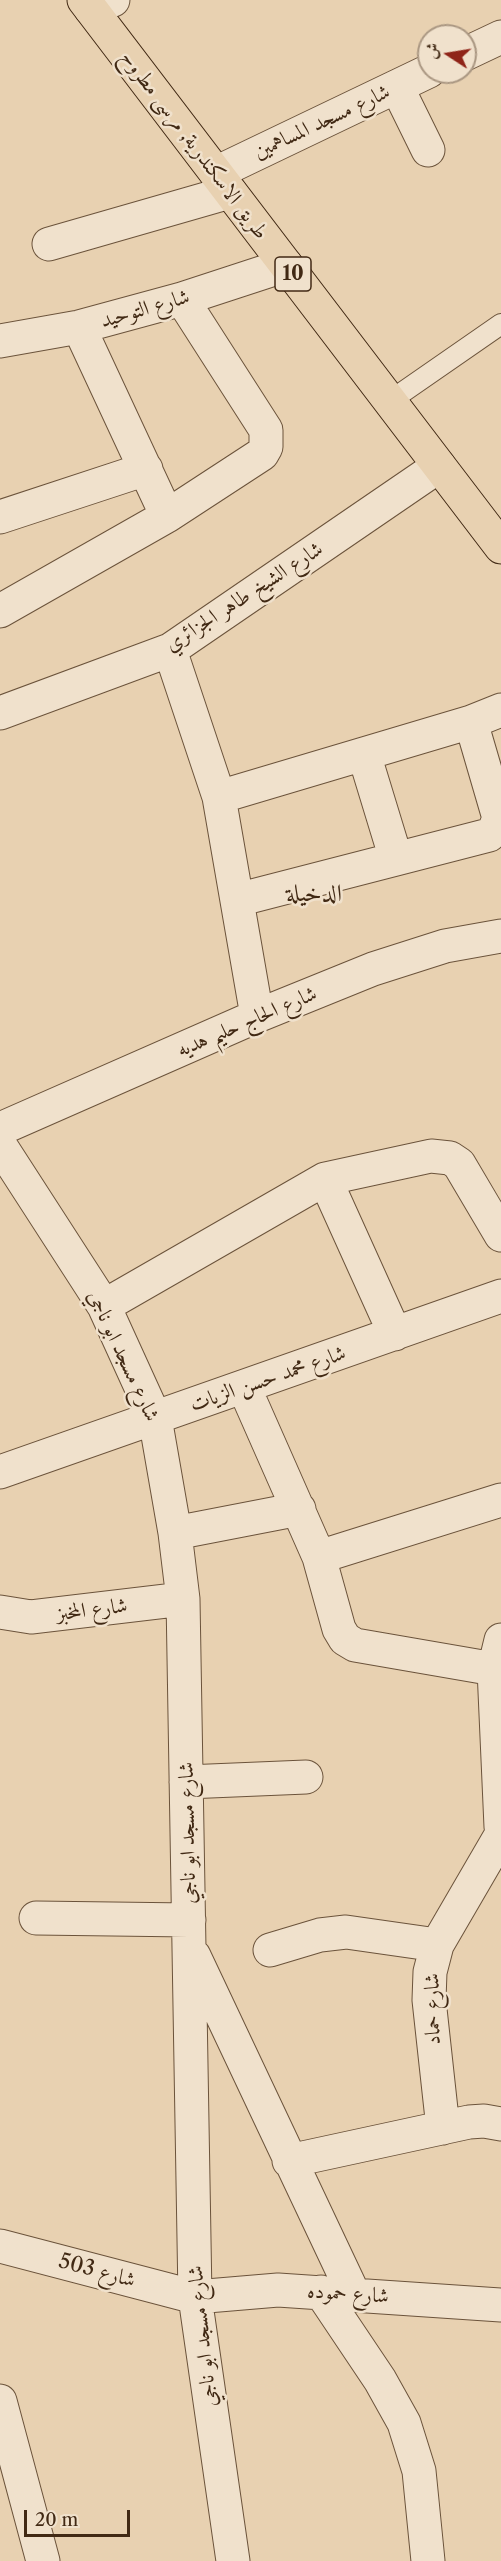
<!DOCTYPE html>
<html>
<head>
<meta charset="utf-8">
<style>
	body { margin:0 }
	#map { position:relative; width:501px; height:2561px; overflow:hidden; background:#e8d1b1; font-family:"Libre Caslon Text",Amiri,serif }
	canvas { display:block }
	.north { position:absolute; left:417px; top:24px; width:60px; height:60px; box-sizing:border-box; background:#f0e1cc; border:2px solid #aa9782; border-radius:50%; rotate:282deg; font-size:16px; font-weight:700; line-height:24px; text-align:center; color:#412914 }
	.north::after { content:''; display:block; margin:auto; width:21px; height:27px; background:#8f2418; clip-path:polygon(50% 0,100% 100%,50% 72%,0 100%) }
	.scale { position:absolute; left:24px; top:2510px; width:106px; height:27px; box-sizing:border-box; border:3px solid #412914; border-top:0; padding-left:8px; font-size:18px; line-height:21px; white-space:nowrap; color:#412914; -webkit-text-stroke:4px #f0e1cc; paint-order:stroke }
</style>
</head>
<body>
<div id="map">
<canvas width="501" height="2561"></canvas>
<div class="north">ش</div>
<div class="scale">20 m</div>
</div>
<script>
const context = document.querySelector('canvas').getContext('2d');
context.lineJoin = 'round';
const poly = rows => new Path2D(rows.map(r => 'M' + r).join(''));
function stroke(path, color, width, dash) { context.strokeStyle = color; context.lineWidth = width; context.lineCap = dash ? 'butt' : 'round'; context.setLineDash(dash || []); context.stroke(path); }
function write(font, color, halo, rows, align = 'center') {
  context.font = font + ' "Libre Caslon Text",Amiri,serif'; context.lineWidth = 5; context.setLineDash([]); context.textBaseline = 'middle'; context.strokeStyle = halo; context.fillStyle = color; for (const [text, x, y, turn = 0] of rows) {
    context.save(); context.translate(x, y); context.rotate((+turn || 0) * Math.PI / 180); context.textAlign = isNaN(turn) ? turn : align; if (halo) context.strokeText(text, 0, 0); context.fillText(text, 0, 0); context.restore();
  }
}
const lane = poly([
	[390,401,501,324]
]);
const street = poly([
	[91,9,113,0],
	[465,54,501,37],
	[397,87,428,150],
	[216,173,429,71],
	[49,244,230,192],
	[79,327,167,516],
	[0,341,79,327,182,299,286,265],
	[0,517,146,469],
	[0,611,167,516,262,454,266,447,266,430,182,299],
	[170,650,219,797,257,1016],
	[0,713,170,650,439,466],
	[364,754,396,859],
	[219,797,471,722,501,710],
	[237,900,489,835,494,831,499,818,471,722],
	[0,1129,257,1016,373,969,445,946,501,936],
	[0,1145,104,1306,155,1418,175,1533,183,1599,195,2297,233,2561],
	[325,1179,395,1334],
	[104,1306,325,1179,431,1156,450,1158,459,1164,501,1235],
	[244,1387,319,1557,339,1629,345,1639,355,1645,494,1669],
	[0,1472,501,1296],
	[175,1533,299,1509],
	[319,1557,501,1500],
	[0,1612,31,1617,183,1599],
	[501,1640,494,1669,501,1827],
	[186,1782,306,1777],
	[36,1918,189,1920],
	[270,1950,320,1935,346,1932,437,1945],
	[194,1956,354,2295],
	[443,2128,429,2000,430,1972,437,1945,501,1835],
	[289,2161,469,2122,484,2121,501,2124],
	[0,2246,195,2297,278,2290,501,2305],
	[321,2292,380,2380,404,2423,419,2471,428,2561],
	[0,2401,43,2561]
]);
const primary = poly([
	[84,0,501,547]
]);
const shields = [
	[293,274,36]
];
const shieldNames = [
	["10",293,274]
];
const streetNames = [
	["شارع مسجد المساهمين",322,122,-25],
	["طريق الاسكندرية, مرسى مطروح",194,145,53],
	["شارع التوحيد",145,309,-16],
	["شارع الشيخ طاهر الجزائري",244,597,-33],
	["شارع الحاج حليم هديه",247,1022,-23],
	["شارع مسجد ابو ناجي",123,1356,65],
	["شارع محمد حسن الزيات",268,1379,-19],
	["شارع المخبز",92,1610,-7],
	["شارع مسجد ابو ناجي",188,1833,-91],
	["شارع حماد",433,2009,-91],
	["شارع 503",97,2271,15],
	["شارع حموده",348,2294,4],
	["شارع مسجد ابو ناجي",203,2336,-96]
];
const quarterNames = [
	["الدخيلة",314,894]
];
stroke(lane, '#6b533b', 22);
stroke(street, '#6b533b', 35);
stroke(primary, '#412914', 35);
stroke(lane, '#f0e1cc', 20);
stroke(street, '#f0e1cc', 33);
stroke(primary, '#e8d1b1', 33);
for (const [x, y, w] of shields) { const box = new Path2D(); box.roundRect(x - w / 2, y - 17, w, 34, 4.5); context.fillStyle = '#f0e1cc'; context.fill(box); stroke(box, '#412914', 1.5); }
write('bold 20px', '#412914', null, shieldNames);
write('21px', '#412914', '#f0e1cc', streetNames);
write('24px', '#412914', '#f0e1cc', quarterNames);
</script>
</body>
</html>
